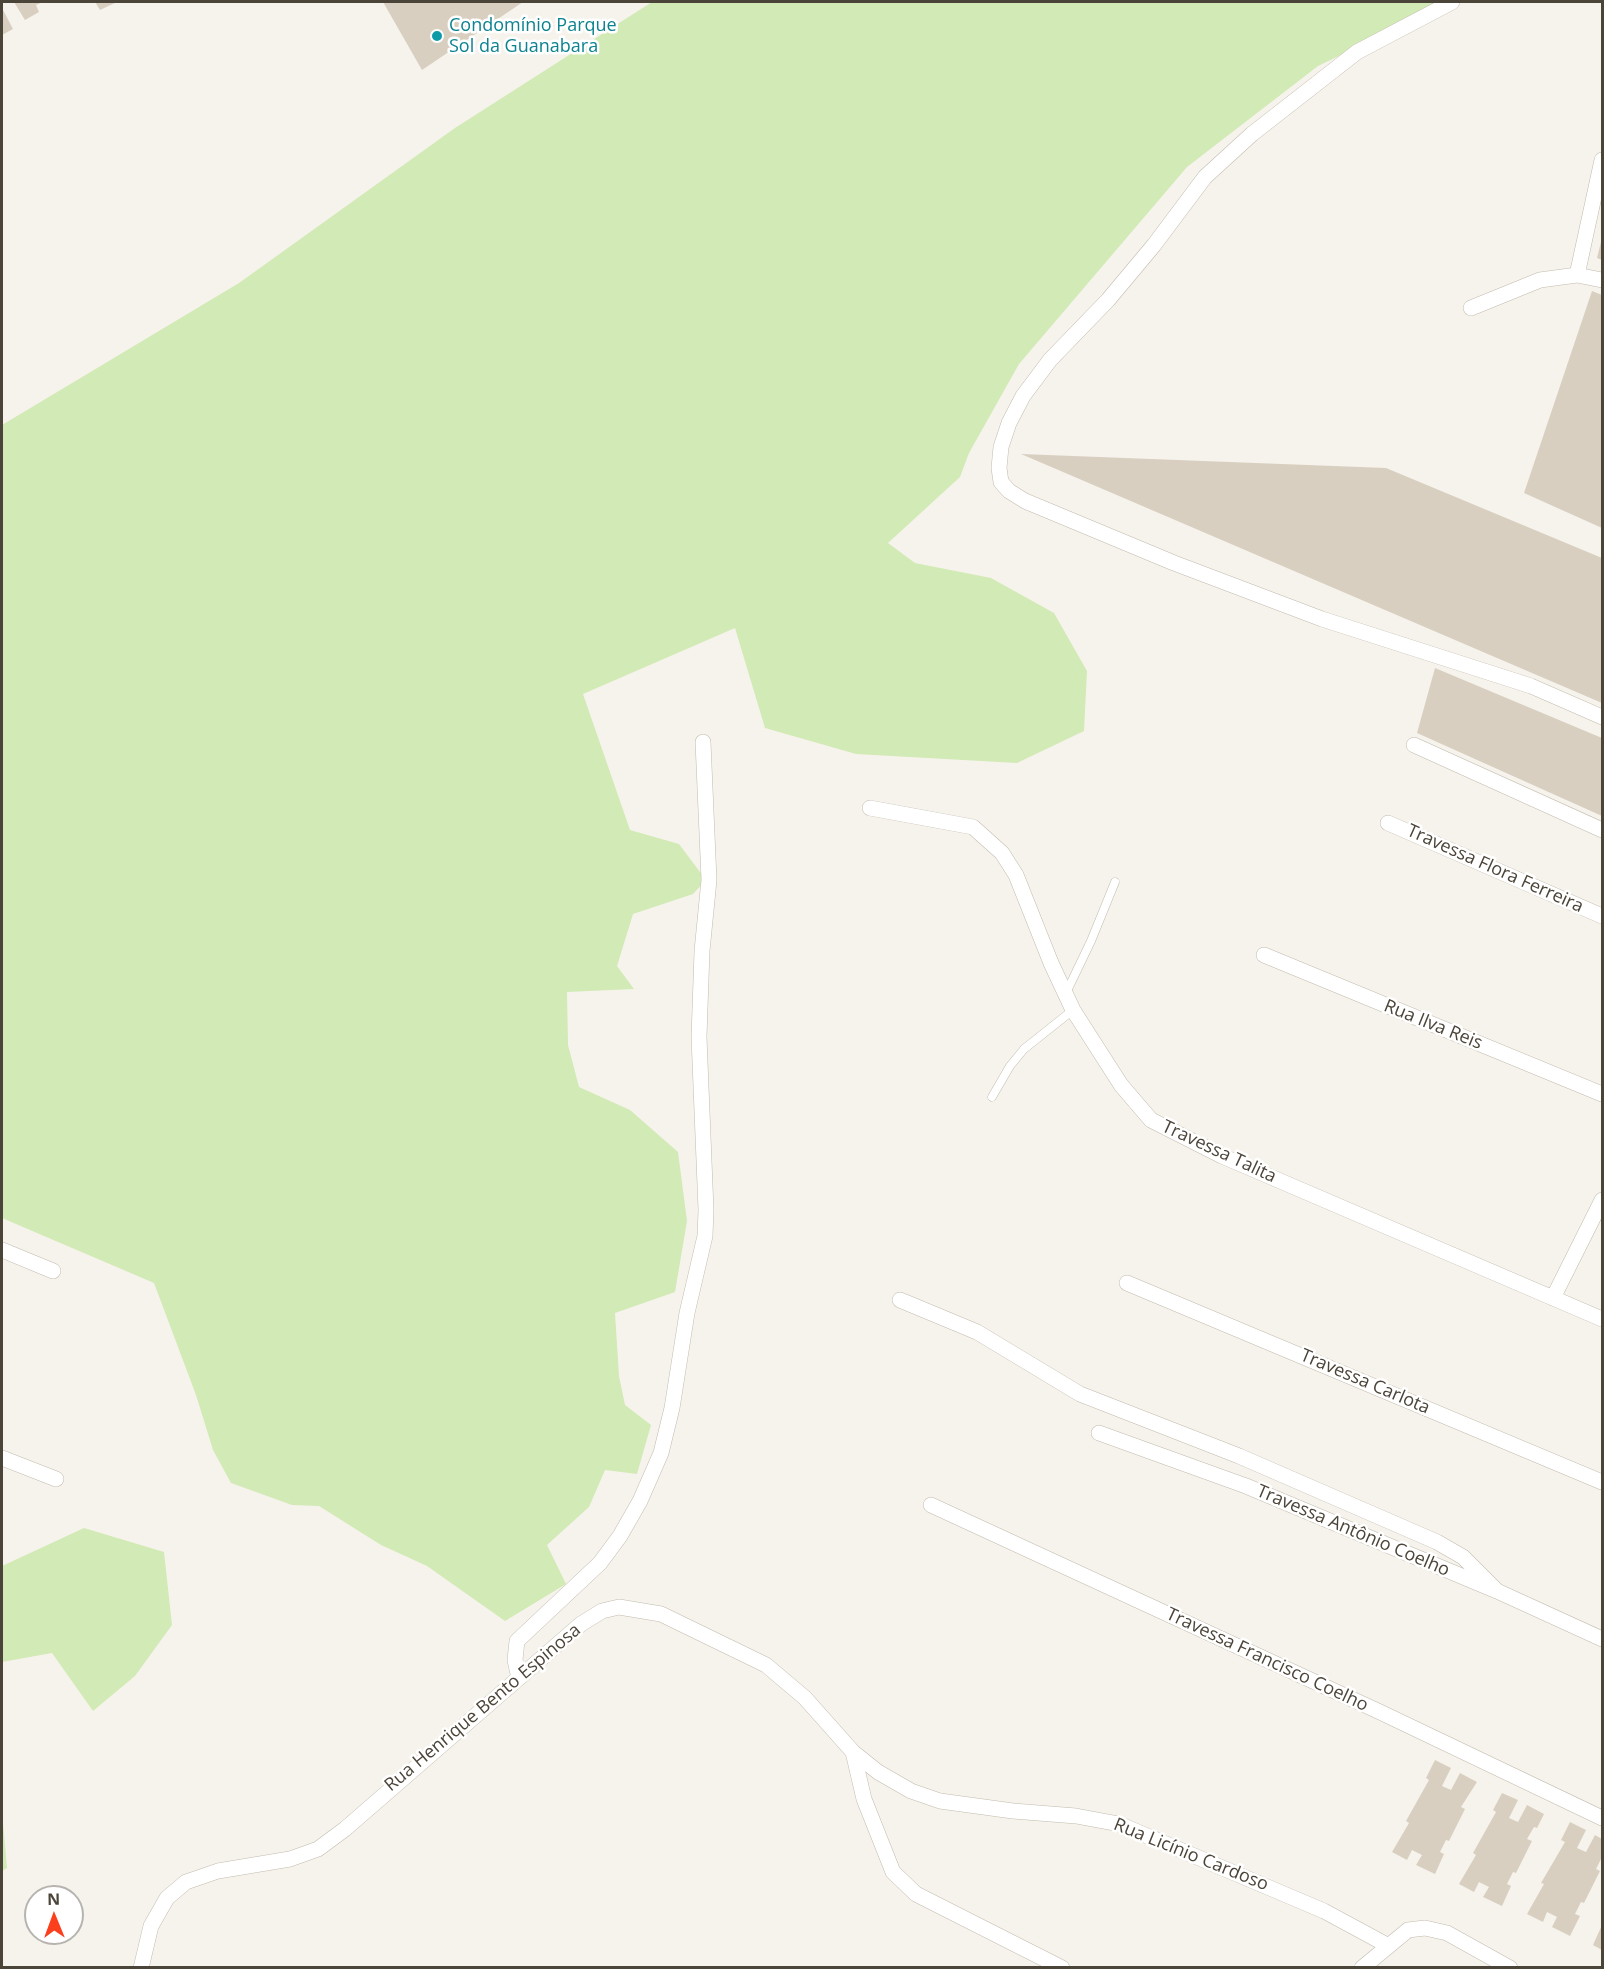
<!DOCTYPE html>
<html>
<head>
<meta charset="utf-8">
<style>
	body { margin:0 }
	#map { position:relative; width:1604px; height:1969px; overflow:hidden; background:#f6f3ec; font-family:"Open Sans",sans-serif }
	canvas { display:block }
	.frame { position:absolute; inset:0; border:3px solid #4b4439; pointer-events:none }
	.north { position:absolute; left:24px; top:1885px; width:60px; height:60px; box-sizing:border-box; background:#fff; border:2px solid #b7b4b0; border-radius:50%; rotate:359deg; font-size:16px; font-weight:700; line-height:24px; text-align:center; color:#4b4439 }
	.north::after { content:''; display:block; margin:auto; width:21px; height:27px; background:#fc3f1d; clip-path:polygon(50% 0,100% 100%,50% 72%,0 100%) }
</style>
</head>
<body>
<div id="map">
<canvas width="1604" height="1969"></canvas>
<div class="frame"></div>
<div class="north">N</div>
</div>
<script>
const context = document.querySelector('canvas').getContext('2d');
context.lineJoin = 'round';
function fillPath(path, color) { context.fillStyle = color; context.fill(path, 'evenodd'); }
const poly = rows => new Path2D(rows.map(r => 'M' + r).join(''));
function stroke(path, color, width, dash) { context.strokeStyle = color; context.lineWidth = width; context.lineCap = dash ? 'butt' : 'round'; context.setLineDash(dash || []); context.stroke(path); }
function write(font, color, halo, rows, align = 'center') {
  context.font = font + ' "Open Sans",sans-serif'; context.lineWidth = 5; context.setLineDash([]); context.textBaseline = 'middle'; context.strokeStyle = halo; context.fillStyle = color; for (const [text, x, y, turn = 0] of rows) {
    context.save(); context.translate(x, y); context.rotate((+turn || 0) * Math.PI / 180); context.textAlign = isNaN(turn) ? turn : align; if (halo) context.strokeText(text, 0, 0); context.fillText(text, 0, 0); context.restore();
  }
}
const green = poly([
	[652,2,1450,2,1318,66,1187,167,1019,364,969,453,960,477,888,543,915,563,991,578,1054,613,1087,671,1084,731,1017,763,856,754,765,728,735,628,583,694,630,830,679,844,706,880,693,894,633,914,617,966,634,989,567,992,568,1045,579,1087,630,1110,678,1152,687,1221,675,1292,615,1313,619,1376,625,1405,651,1425,637,1474,605,1470,589,1507,547,1545,566,1584,505,1621,427,1566,381,1545,319,1506,292,1505,231,1483,213,1450,196,1395,154,1283,2,1218,2,425,239,283,455,128],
	[84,1528,164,1552,172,1625,135,1676,93,1711,52,1653,2,1662,2,1566],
	[2,1811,7,1868,2,1871]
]);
const building = poly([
	[14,2,43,2,36,5,39,12,25,20],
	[95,2,117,2,100,10],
	[383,2,523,2,422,70],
	[2,8,13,29,2,35],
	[1602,238,1602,260,1597,258],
	[1592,291,1602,295,1602,528,1524,493],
	[1021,454,1386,468,1602,558,1602,703],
	[1435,668,1602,738,1602,816,1417,733],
	[1435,1760,1451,1768,1442,1786,1451,1790,1460,1773,1477,1782,1461,1807,1465,1809,1449,1841,1446,1840,1440,1852,1444,1854,1435,1874,1416,1865,1422,1855,1412,1850,1407,1860,1392,1852,1409,1823,1406,1821,1429,1780,1426,1778],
	[1502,1793,1518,1800,1509,1818,1518,1822,1527,1805,1544,1814,1537,1828,1534,1827,1527,1839,1532,1841,1516,1873,1513,1872,1507,1884,1511,1886,1502,1906,1483,1897,1489,1887,1479,1882,1474,1892,1459,1884,1476,1855,1473,1853,1496,1812,1493,1810],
	[1570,1822,1586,1830,1577,1848,1586,1852,1595,1835,1602,1839,1602,1857,1596,1869,1600,1871,1584,1903,1581,1902,1575,1914,1580,1916,1570,1936,1552,1927,1557,1917,1547,1912,1543,1922,1527,1914,1544,1884,1541,1883,1565,1842,1561,1840],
	[1602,1925,1602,1950,1593,1945]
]);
const lane = poly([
	[1066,993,1091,941,1115,882],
	[992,1097,1010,1066,1024,1049,1073,1010]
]);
const street = poly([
	[1452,2,1357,52,1252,134,1205,177,1154,245,1108,300,1050,360,1023,396,1009,423,1001,447,999,468,1001,482,1009,491,1025,501,1174,563,1322,619,1531,686,1602,717],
	[1577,275,1602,160],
	[1471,308,1540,280,1577,275,1602,280],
	[1414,745,1602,830],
	[870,808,973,827,1002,853,1016,875,1051,963,1073,1010,1121,1085,1151,1120,1222,1156,1602,1319],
	[1388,823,1602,916],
	[1264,955,1602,1094],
	[2,1250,53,1271],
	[1127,1283,1602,1482],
	[1553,1298,1602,1200],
	[900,1300,977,1332,1080,1394,1239,1456,1437,1542,1463,1557,1497,1591],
	[1099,1433,1246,1486,1497,1591,1602,1639],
	[2,1458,56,1479],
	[931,1505,1380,1712,1602,1818],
	[519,1678,515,1660,517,1641,600,1563,620,1536,640,1501,661,1453,672,1408,687,1313,705,1236,706,1210,699,1037,702,951,709,880,703,742],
	[853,1752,864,1799,893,1872,916,1894,1062,1968],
	[141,1968,151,1926,167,1898,186,1882,218,1871,290,1859,318,1849,345,1829,581,1624,602,1611,619,1607,661,1614,766,1665,805,1698,853,1752,878,1772,911,1791,940,1801,1013,1811,1076,1816,1119,1824,1324,1911,1387,1945],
	[1362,1968,1408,1930,1425,1928,1447,1933,1510,1968]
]);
const markers = [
	[437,36,6,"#0f9aa8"]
];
const cultureNames = [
	["Condomínio Parque",449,26],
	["Sol da Guanabara",449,47]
];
const streetNames = [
	["Travessa Flora Ferreira",1495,869,24],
	["Rua Ilva Reis",1433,1025,22],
	["Travessa Talita",1219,1152,25],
	["Travessa Carlota",1365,1382,23],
	["Travessa Antônio Coelho",1353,1531,23],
	["Travessa Francisco Coelho",1267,1660,25],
	["Rua Henrique Bento Espinosa",483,1708,-40],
	["Rua Licínio Cardoso",1191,1855,22]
];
fillPath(green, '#d2eab5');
fillPath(building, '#d8cfc1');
stroke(lane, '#c2bbae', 9);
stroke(street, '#c2bbae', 16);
stroke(lane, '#fff', 8);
stroke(street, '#fff', 15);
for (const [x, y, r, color] of markers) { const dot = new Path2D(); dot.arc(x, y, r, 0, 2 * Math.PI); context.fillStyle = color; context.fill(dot); stroke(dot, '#fff', 2); }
write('18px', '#0d838f', '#fff', cultureNames, 'left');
write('18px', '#4b4439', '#fff', streetNames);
</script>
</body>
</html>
